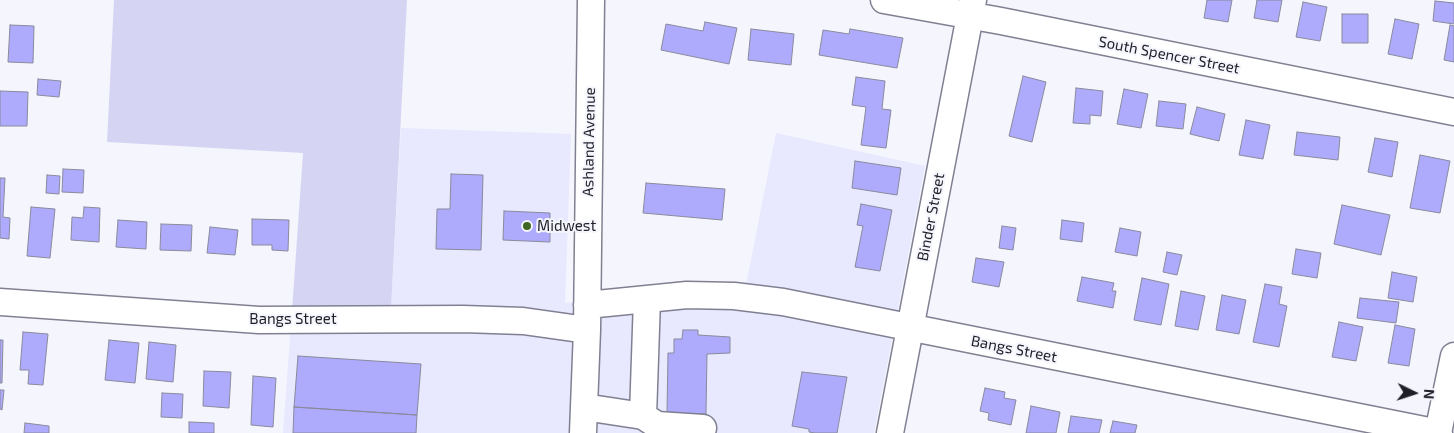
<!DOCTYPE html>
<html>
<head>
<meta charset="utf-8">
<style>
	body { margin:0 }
	#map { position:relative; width:1454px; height:433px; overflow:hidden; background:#f4f5fd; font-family:"Exo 2",sans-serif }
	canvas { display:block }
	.north { position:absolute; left:1389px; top:368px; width:50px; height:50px; -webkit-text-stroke:4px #f4f5fd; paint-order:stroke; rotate:94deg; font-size:14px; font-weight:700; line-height:20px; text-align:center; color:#1f1f26 }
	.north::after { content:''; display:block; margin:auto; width:18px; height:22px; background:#1f1f26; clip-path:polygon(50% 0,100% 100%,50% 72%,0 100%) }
</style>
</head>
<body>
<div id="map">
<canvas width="1454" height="433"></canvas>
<div class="north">N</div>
</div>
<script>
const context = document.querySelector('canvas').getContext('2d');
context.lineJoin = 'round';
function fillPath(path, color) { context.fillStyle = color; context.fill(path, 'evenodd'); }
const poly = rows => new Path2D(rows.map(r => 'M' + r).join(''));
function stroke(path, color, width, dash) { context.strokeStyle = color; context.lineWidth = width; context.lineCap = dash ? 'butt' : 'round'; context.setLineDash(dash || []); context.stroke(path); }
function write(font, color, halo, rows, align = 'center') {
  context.font = font + ' "Exo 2",sans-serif'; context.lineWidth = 4; context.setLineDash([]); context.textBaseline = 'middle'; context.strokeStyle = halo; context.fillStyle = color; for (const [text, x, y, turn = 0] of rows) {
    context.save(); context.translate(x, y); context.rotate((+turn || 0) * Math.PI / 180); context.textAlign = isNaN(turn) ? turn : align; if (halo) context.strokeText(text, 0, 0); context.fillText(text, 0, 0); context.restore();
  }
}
const built = poly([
	[401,128,571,134,565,303,746,285,776,133,925,166,874,433,283,433,291,325,390,328]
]);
const green = poly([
	[114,0,407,0,390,328,291,325,303,153,107,142]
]);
const building = poly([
	[1207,0,1232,0,1228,22,1204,18,1207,0],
	[1257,0,1282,0,1278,22,1254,18,1257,0],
	[1435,1,1454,3,1454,24,1433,21,1435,1],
	[1303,2,1327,7,1320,41,1296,37,1303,2],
	[1342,14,1368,14,1368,43,1342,43,1342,14],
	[1395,19,1419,24,1412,59,1388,54,1395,19],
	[705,22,737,28,729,64,661,50,666,24,703,31,705,22],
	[10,25,34,26,33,63,8,62,10,25],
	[1450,25,1454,26,1454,62,1444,60,1450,25],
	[751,29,794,34,791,65,748,60,751,29],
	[850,29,903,38,897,68,819,55,823,30,849,34,850,29],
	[1023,76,1046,82,1032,142,1009,136,1023,76],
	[856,77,885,81,882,109,891,110,886,148,861,145,866,107,852,105,856,77],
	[38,79,61,81,59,97,37,95,38,79],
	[1076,88,1103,91,1101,116,1090,115,1090,124,1073,123,1076,88],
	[1124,89,1148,94,1141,128,1117,124,1124,89],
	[0,91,28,92,27,126,0,126,0,91],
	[1159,101,1186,104,1183,129,1156,126,1159,101],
	[1197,107,1225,114,1219,141,1190,134,1197,107],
	[1246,120,1270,125,1263,159,1239,155,1246,120],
	[1297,132,1340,137,1338,160,1294,155,1297,132],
	[1375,138,1398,142,1392,177,1368,172,1375,138],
	[1420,155,1450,161,1440,213,1410,208,1420,155],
	[855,161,901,168,897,195,852,188,855,161],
	[63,169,84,170,83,193,62,192,63,169],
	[451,174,483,175,481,250,436,249,437,209,450,209,451,174],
	[47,175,60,176,59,194,46,193,47,175],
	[0,178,5,178,3,217,10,218,9,239,0,238,0,178],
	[646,183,725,189,722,220,643,213,646,183],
	[861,204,892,210,880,271,855,267,863,226,857,225,861,204],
	[1342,205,1390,215,1381,255,1334,244,1342,205],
	[31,207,55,209,50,258,27,256,31,207],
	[84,207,100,208,99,242,71,240,72,217,83,218,84,207],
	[504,211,550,213,550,242,503,240,504,211],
	[252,219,289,220,288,251,272,250,272,245,252,245,252,219],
	[118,220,147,222,146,249,116,247,118,220],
	[1062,220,1084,223,1082,242,1060,239,1062,220],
	[161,224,192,225,191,251,160,250,161,224],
	[1002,226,1016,228,1013,250,999,248,1002,226],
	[210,227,238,230,235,255,207,253,210,227],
	[1120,228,1141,232,1137,256,1115,252,1120,228],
	[1296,249,1321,253,1317,278,1292,274,1296,249],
	[1167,252,1182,255,1177,275,1163,272,1167,252],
	[976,258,1004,262,999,287,972,282,976,258],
	[1392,272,1417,277,1413,302,1388,298,1392,272],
	[1082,277,1114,283,1112,291,1116,291,1113,308,1077,301,1082,277],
	[1142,278,1169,284,1161,325,1134,320,1142,278],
	[1265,284,1282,287,1279,304,1287,306,1279,347,1253,342,1265,284],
	[1181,291,1205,296,1198,330,1175,326,1181,291],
	[1222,295,1246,300,1239,334,1216,330,1222,295],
	[1360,298,1399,302,1396,323,1357,318,1360,298],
	[1339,322,1363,327,1356,361,1332,357,1339,322],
	[1395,325,1415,329,1409,366,1388,363,1395,325],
	[683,330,698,330,698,335,730,337,730,353,707,354,706,414,667,413,668,353,674,353,674,339,682,339,683,330],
	[23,332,48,334,43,385,28,384,29,370,20,370,23,332],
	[0,340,3,340,2,383,0,383,0,340],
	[109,340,139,343,135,383,105,380,109,340],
	[149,342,176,345,173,382,146,379,149,342],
	[298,356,421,364,417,415,294,407,298,356],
	[204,371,231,372,229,408,203,406,204,371],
	[802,372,847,377,837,433,815,433,809,432,809,429,792,426,802,372],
	[253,376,276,378,273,427,251,425,253,376],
	[985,388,1005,392,1004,398,1016,400,1011,425,988,420,989,413,980,411,985,388],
	[0,390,4,390,2,410,0,409,0,390],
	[162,393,183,394,182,418,161,417,162,393],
	[1031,406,1060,412,1056,433,1026,433,1031,406],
	[294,407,417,415,416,433,293,433,294,407],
	[1071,416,1102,420,1099,433,1068,433,1071,416],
	[1113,421,1137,425,1135,433,1110,433,1113,421],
	[189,422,214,423,214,433,189,433,189,422],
	[25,423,49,426,49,433,24,433,25,423]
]);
const minor = poly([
	[884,0,1001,21,1454,112],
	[0,302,259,320,463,319,523,321,587,330],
	[587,305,687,295,734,296,783,302,1439,433],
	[584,407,643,416,647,299],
	[643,416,657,425,703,428],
	[583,433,587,330,591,0],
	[890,433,973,0],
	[1438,433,1454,356]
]);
const markers = [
	[527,226,5,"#3e6724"]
];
const streetNames = [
	["South Spencer Street",1169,55,11],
	["Ashland Avenue",589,142,-89],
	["Binder Street",931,217,-79],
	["Bangs Street",293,319],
	["Bangs Street",1014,349,11]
];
const poiNames = [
	["Midwest",537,226]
];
fillPath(built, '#e8e8fe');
fillPath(green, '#d5d5f3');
fillPath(building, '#aeabfc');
stroke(building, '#8a8a9d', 1);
stroke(minor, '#808092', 29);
stroke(minor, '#fff', 26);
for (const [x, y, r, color] of markers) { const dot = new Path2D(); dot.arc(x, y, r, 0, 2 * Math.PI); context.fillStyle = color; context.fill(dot); stroke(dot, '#f4f5fd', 2); }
write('15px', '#1f1f26', '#f4f5fd', streetNames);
write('15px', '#1f1f26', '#f4f5fd', poiNames, 'left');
</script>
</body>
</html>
